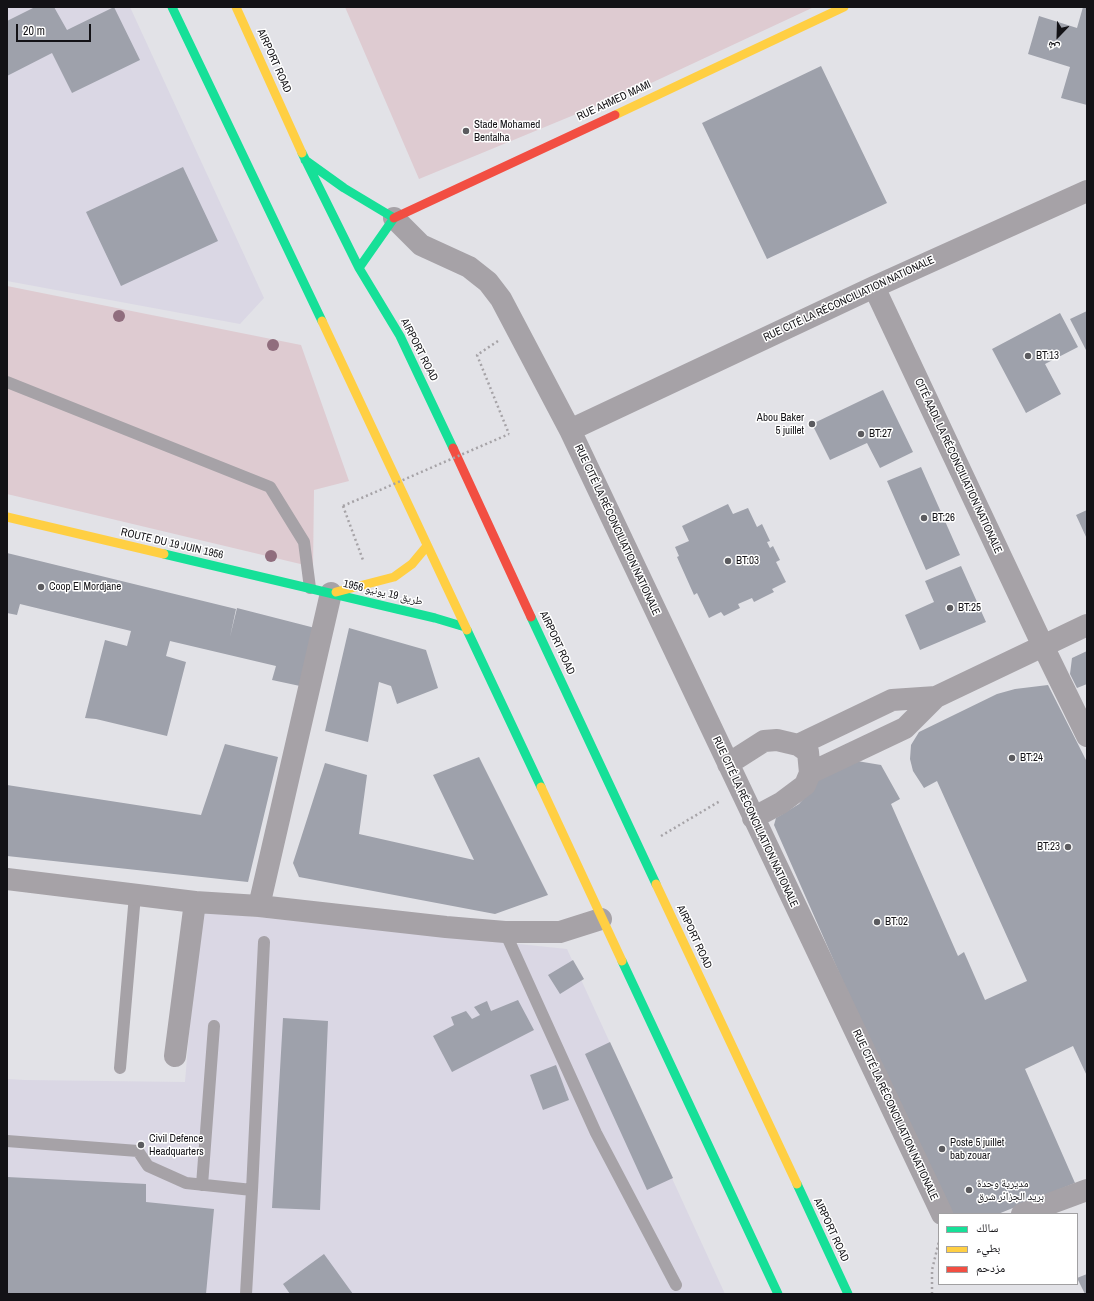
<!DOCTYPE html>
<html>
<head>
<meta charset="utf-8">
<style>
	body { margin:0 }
	#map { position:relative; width:1094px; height:1301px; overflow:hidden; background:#e2e2e7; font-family:"Archivo Narrow","Noto Naskh Arabic",sans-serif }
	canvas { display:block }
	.frame { position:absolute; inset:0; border:8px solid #131216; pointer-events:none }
	.legend { position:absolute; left:938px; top:1213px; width:140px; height:72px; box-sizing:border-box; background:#fff; border:1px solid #a1a0a2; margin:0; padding:5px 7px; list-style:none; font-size:12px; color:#131216 }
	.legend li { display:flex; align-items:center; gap:8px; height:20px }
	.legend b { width:20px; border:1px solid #a1a0a2 }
	.north { position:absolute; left:1038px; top:16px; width:40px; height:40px; -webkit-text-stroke:3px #fff; paint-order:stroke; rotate:203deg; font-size:11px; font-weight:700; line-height:16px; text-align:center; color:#131216 }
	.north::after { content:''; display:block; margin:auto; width:14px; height:18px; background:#131216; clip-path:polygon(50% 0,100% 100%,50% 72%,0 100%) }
	.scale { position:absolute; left:16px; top:24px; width:75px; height:18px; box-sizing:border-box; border:2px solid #131216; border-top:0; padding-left:5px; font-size:12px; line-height:14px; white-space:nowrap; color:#131216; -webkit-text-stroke:3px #fff; paint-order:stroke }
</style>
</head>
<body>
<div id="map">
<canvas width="1094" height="1301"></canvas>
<div class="frame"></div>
<ul class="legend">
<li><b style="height:5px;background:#16e098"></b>سالك</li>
<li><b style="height:5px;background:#ffcf43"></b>بطيء</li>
<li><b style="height:5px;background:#f24e42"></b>مزدحم</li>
</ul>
<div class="north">ش</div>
<div class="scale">20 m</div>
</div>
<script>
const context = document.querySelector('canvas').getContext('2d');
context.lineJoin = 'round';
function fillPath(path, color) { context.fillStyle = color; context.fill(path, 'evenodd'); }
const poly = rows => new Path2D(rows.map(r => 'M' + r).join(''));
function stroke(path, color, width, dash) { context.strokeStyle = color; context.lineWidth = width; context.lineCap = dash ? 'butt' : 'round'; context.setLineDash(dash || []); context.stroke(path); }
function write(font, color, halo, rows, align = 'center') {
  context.font = font + ' "Archivo Narrow","Noto Naskh Arabic",sans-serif'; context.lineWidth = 3; context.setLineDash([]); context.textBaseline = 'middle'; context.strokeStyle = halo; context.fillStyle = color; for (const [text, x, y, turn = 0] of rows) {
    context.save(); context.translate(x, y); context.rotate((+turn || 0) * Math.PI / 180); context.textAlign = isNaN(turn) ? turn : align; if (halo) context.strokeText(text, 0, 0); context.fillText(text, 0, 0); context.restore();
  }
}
const built = poly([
	[7,7,130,7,264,298,240,324,7,281],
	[199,911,567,949,725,1294,7,1294,7,1079,25,1080,185,1082]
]);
const green = poly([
	[345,7,814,7,649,84,419,179],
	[7,286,301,345,349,481,314,490,313,567,7,494]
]);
const building = poly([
	[35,7,54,7,67,30,114,7,140,60,72,93,52,53,7,76,7,21],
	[1083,7,1087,7,1087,105,1061,98,1070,67,1028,54,1039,16,1077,28],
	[821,66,887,203,767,259,702,123],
	[183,167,218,241,121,286,86,212],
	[1087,311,1087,349,1086,350,1070,319],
	[1060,313,1078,347,1045,364,1061,394,1026,413,992,349],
	[883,390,913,452,880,468,867,443,830,460,812,424],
	[921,467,960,555,926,570,887,481],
	[728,504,733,514,748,508,757,527,762,524,770,541,767,542,770,548,773,546,780,560,776,562,786,582,772,589,774,592,754,602,752,598,738,604,740,608,724,616,721,612,709,618,697,593,694,595,677,557,679,556,675,547,689,541,682,526],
	[1087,510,1087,539,1076,515],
	[7,553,236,609,230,637,237,608,315,628,300,686,272,680,276,666,170,641,166,656,186,662,167,736,96,719,85,718,105,640,127,646,131,631,20,604,17,615,7,613],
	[961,566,986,622,920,650,905,615,934,602,925,581],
	[349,628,426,650,438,688,397,704,391,686,379,682,368,742,325,731],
	[1087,651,1087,684,1077,688,1070,674,1072,658],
	[1048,685,1087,762,1087,1076,1073,1046,1025,1069,1075,1183,998,1214,954,1214,941,1204,774,825,776,818,799,804,811,790,817,781,857,761,881,765,900,799,891,804,958,956,964,952,985,1000,1027,981,937,781,924,788,913,771,910,759,911,745,919,732,997,694,1015,689],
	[225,744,278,757,248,882,7,856,7,785,201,815],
	[479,757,548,895,495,914,299,877,293,863,325,763,367,775,359,834,474,860,433,775],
	[573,960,584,979,560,994,548,975],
	[518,1000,534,1030,452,1072,433,1036,454,1025,451,1017,466,1011,472,1019,480,1015,474,1007,487,1001,491,1011],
	[283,1018,328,1021,320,1210,272,1208],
	[610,1042,673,1178,647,1190,585,1054],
	[556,1065,569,1100,543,1110,530,1075],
	[7,1177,146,1184,146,1202,214,1209,206,1294,7,1294],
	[324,1254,353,1294,290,1294,283,1284],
	[1087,1274,1087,1294,1085,1294,1077,1278]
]);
const path = poly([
	[498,341,477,355,509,434],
	[343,506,363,560],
	[661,836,720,801],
	[932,1294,932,1270,939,1241]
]);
const lane = poly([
	[7,382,270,487,304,542,310,588],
	[505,932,596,1133,676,1285],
	[120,1068,135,895],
	[7,1141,138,1151,148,1166,186,1183,252,1190,264,942],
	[202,1185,214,1026],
	[246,1294,252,1190]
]);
const street = poly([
	[394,218,421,245,469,267,488,282,501,299,570,430,942,1214],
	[874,287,1043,646,1087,736],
	[570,430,874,287,1087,191],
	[936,697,1087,625],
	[798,745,892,700,936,697,905,728,810,773],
	[728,764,764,741,777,740,798,745,808,752,810,773,805,785,781,803,753,818],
	[7,879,195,902,259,906,446,927,505,932,560,932,601,919],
	[259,906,331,593],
	[175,1056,195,902],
	[1022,1214,1087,1190]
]);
const fast = poly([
	[172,7,322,321],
	[302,153,359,268,400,336,453,448],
	[305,160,344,188,394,218,359,268],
	[164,554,435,618,465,627],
	[531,617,656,884],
	[467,630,541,787],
	[622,961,778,1294],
	[797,1184,848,1294]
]);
const slow = poly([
	[236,7,302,153],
	[615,115,844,7],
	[322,321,467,630],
	[7,517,164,554],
	[336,592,394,577,412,564,427,546],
	[541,787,622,961],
	[656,884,797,1184]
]);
const jam = poly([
	[394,218,615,115],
	[453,448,531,617]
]);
const pathBridge = poly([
	[343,506,509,434]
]);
const trees = [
	[119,316],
	[273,345],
	[271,556]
];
const markers = [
	[466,131,4,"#5b5b5f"],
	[1028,356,4,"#5b5b5f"],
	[812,424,4,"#5b5b5f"],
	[861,434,4,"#5b5b5f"],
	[924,518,4,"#5b5b5f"],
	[728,561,4,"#5b5b5f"],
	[41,587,4,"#5b5b5f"],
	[950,608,4,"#5b5b5f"],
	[1012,758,4,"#5b5b5f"],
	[1068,847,4,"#5b5b5f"],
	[877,922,4,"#5b5b5f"],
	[141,1145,4,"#5b5b5f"],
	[942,1149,4,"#5b5b5f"],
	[969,1190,4,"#5b5b5f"]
];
const streetNames = [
	["AIRPORT ROAD",274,61,66],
	["RUE AHMED MAMI",614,101,-25],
	["RUE CITÉ LA RÉCONCILIATION NATIONALE",849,299,-25],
	["AIRPORT ROAD",419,350,63],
	["CITÉ AADL LA RÉCONCILIATION NATIONALE",958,466,65],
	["RUE CITÉ LA RÉCONCILIATION NATIONALE",617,530,65],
	["ROUTE DU 19 JUIN 1956",172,544,13],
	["طريق 19 يونيو 1956",383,593,13],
	["AIRPORT ROAD",557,643,65],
	["RUE CITÉ LA RÉCONCILIATION NATIONALE",755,822,65],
	["AIRPORT ROAD",694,937,65],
	["RUE CITÉ LA RÉCONCILIATION NATIONALE",895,1115,65],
	["AIRPORT ROAD",831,1230,65]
];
const poiNames = [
	["Stade Mohamed",474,125],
	["Bentalha",474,138],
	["BT:13",1036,356],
	["Abou Baker",804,418,"right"],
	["5 juillet",804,431,"right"],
	["BT:27",869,434],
	["BT:26",932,518],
	["BT:03",736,561],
	["Coop El Mordjane",49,587],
	["BT:25",958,608],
	["BT:24",1020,758],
	["BT:23",1060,847,"right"],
	["BT:02",885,922],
	["Civil Defence",149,1139],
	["Headquarters",149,1152],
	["Poste 5 juillet",950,1143],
	["bab zouar",950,1156],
	["مديرية وحدة",977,1184],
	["بريد الجزائر شرق",977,1197]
];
fillPath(built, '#dad7e4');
fillPath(green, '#decbd1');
fillPath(building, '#9ea1ab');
stroke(path, '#a6a3a7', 2.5, [2, 3]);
stroke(lane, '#a6a2a7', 12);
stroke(street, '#a6a2a7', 22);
stroke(fast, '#16e098', 9);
stroke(slow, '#ffcf43', 9);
stroke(jam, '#f24e42', 9);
stroke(pathBridge, '#a6a3a7', 2.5, [2, 3]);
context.fillStyle = '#906d7d';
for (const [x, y] of trees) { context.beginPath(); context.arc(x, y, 6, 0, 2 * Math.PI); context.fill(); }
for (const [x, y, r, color] of markers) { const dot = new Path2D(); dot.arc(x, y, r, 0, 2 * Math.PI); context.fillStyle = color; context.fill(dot); stroke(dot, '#fff', 1.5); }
write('11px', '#131216', '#fff', streetNames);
write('11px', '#131216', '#fff', poiNames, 'left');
</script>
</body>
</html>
